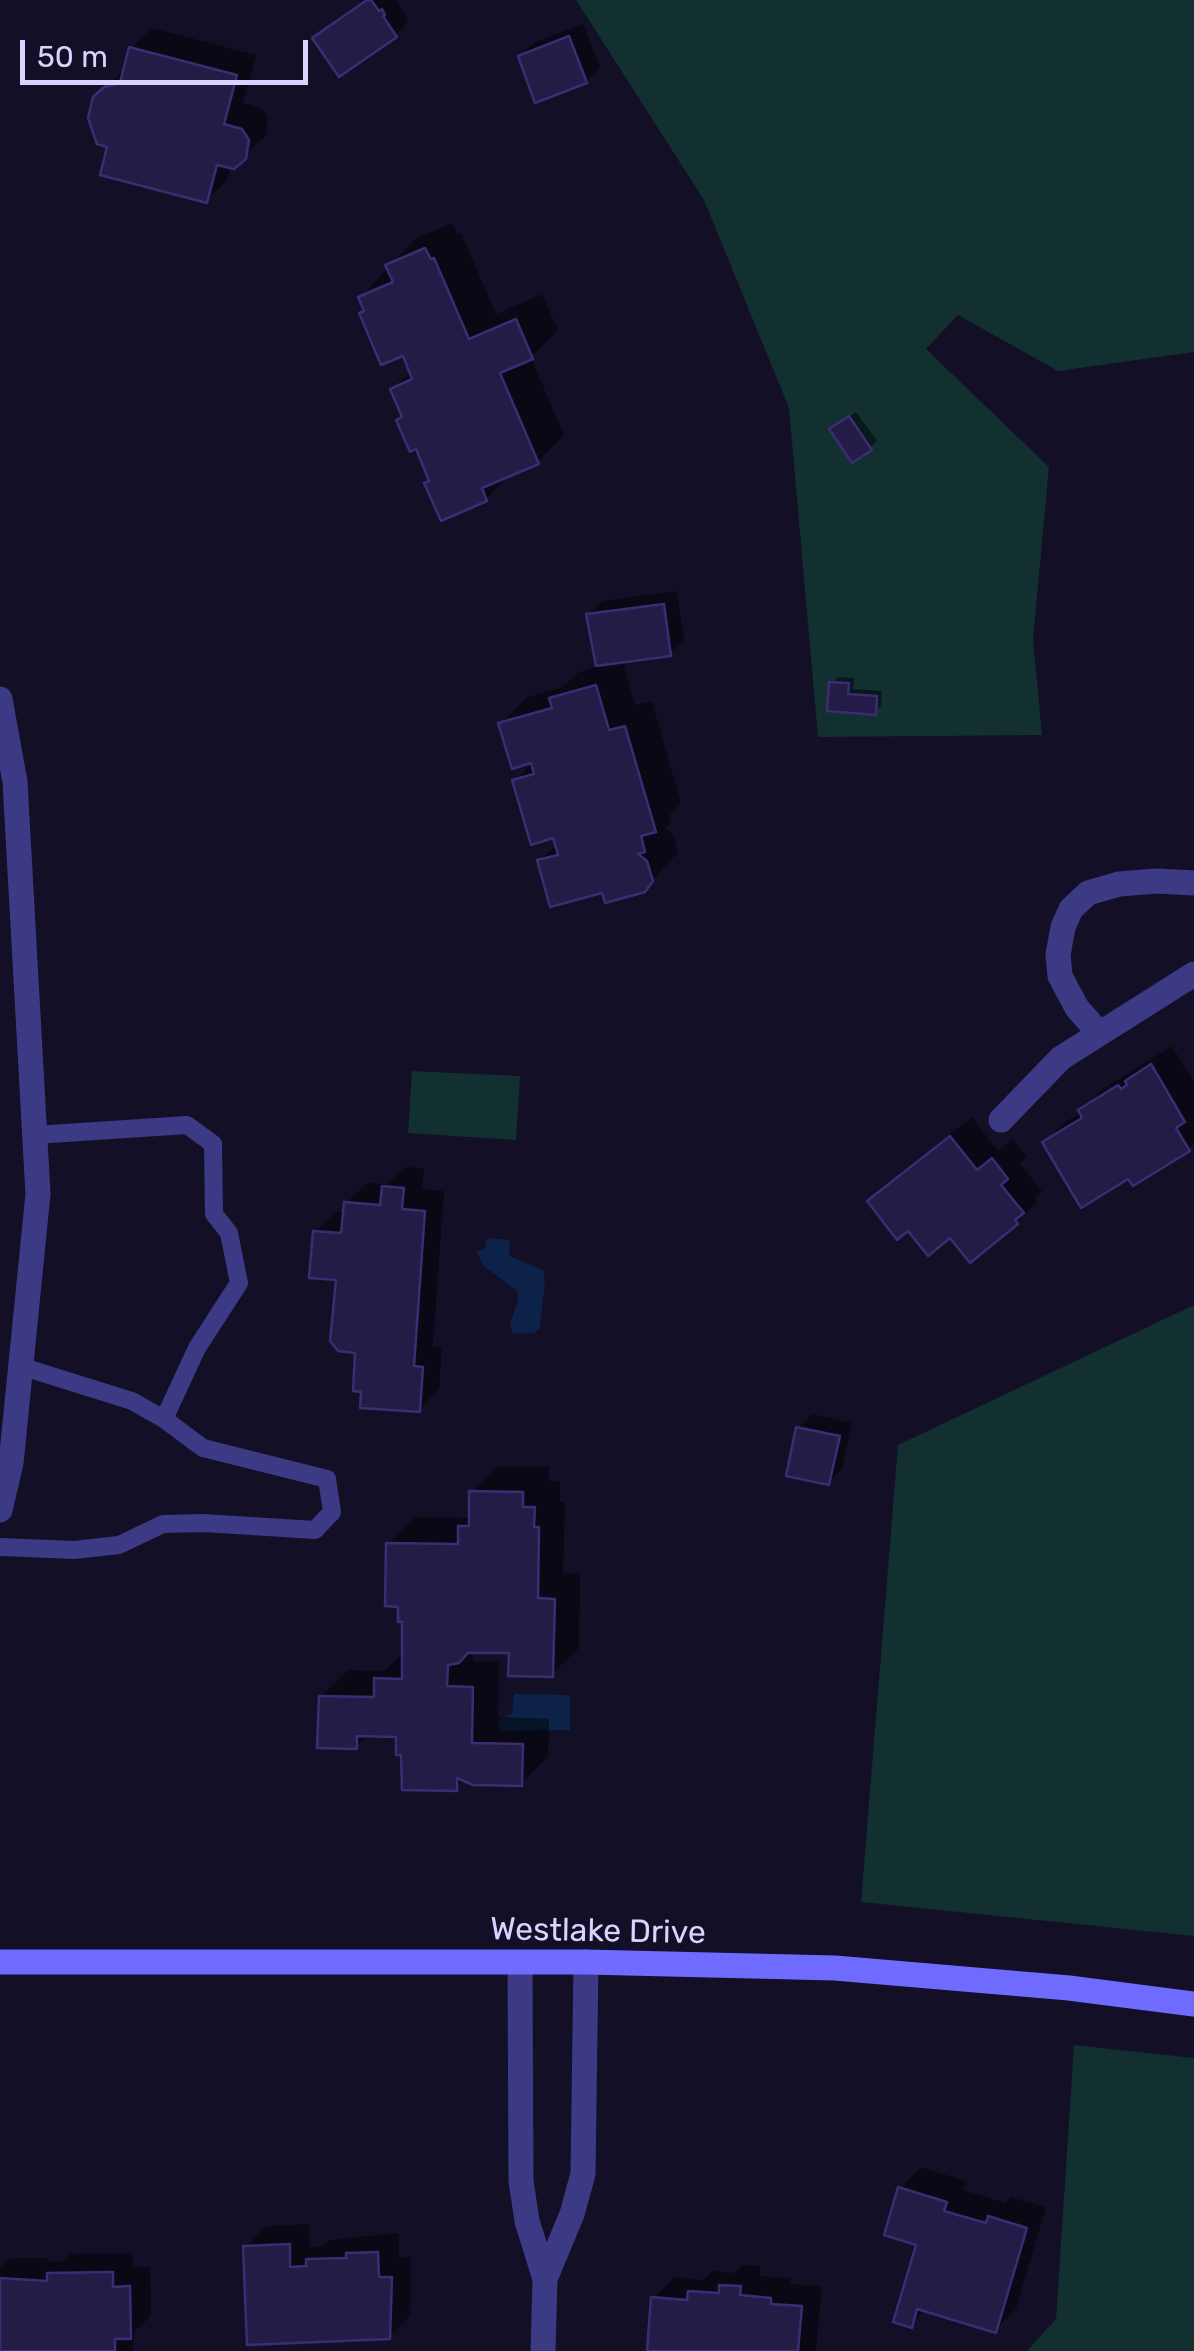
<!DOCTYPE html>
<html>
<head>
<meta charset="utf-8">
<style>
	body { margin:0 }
	#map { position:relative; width:1194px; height:2351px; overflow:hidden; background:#130f26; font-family:Rubik,sans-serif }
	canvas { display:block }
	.scale { position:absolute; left:20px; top:40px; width:288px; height:45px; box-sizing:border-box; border:5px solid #d9d4ff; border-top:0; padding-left:12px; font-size:30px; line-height:35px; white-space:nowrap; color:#d9d4ff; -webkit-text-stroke:8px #130f26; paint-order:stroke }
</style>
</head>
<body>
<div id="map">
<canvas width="1194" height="2351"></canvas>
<div class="scale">50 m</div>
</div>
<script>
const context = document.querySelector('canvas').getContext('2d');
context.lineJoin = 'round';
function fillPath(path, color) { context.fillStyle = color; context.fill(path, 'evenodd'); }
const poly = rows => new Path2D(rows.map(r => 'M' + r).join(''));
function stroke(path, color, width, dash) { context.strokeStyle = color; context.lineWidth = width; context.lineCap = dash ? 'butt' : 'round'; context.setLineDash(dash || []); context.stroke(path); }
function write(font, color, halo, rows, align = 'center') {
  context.font = font + ' Rubik,sans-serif'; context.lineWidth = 8; context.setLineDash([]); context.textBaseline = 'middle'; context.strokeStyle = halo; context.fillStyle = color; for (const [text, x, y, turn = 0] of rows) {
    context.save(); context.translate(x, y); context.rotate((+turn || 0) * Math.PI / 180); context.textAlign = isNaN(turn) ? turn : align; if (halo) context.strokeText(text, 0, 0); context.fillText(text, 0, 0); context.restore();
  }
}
const green = poly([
	[576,0,1194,0,1194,352,1058,371,958,315,926,349,1049,467,1033,639,1042,735,818,737,789,408,704,200],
	[412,1071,520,1076,516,1140,408,1133],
	[1194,1305,1194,1936,861,1902,898,1445],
	[1074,2045,1194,2058,1194,2351,1027,2351,1056,2319]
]);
const water = poly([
	[487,1238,510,1240,509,1256,543,1270,545,1281,541,1317,539,1329,534,1333,513,1334,510,1325,518,1300,517,1291,482,1265,477,1251,485,1248],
	[514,1694,570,1695,570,1730,499,1731,498,1720,512,1713]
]);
const shadow = poly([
	[365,0,397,0,409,21,396,35,340,74,315,38],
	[583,24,600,67,586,81,520,56,534,43],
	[152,28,256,55,243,103,263,109,268,118,266,136,231,166,227,180,207,200,110,145,95,98,127,67,132,48],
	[452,223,457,234,461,233,496,314,542,294,558,330,531,358,564,435,537,462,512,472,486,499,404,415,393,389,412,370,404,353,366,309,361,297,415,239],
	[856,412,877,441,870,448,839,424],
	[677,591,684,639,670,653,622,660,635,705,652,701,681,803,669,816,671,823,665,829,673,835,678,852,644,890,540,861,557,844,515,781,537,759,501,723,528,697,563,687,579,672,599,666,588,615,602,601],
	[838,677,854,678,853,689,882,691,881,706,875,712,832,683],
	[1172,1046,1194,1082,1194,1143,1189,1149,1129,1176,1045,1143,1065,1122,1082,1112,1101,1090],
	[972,1117,998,1151,1013,1139,1027,1157,1020,1164,1042,1191,1035,1198,1037,1202,1017,1222,970,1259,950,1235,908,1227,870,1202,890,1181],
	[405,1167,424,1168,422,1189,444,1191,433,1346,442,1347,439,1389,419,1410,358,1351,339,1277,315,1232,336,1212,345,1212,346,1203,367,1183,387,1184],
	[812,1414,852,1423,842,1469,828,1483,799,1428],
	[499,1466,549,1467,549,1481,560,1481,560,1502,565,1502,563,1573,580,1573,579,1648,552,1674,511,1651,473,1650,473,1661,499,1661,498,1717,549,1719,548,1757,521,1784,465,1779,456,1788,403,1753,399,1734,369,1734,356,1747,321,1697,348,1670,384,1671,405,1651,405,1619,389,1544,415,1517,471,1518,472,1492],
	[921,2167,966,2181,963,2190,1005,2203,1011,2197,1046,2207,1016,2309,995,2330,926,2309,911,2325,919,2243,901,2188],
	[309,2224,310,2247,322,2247,329,2240,398,2233,399,2258,411,2257,410,2316,389,2337,245,2247,266,2226],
	[133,2253,133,2267,150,2267,151,2316,135,2331,132,2351,0,2351,0,2268,10,2258,48,2258,48,2261,62,2261,70,2254],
	[742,2265,760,2266,760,2276,791,2278,790,2284,822,2286,816,2351,649,2351,654,2298,674,2277,703,2280,712,2271,735,2273]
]);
const building = poly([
	[367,0,371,0,379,11,382,9,385,15,383,16,397,37,339,77,312,38,367,0],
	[569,36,587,83,535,103,518,56,569,36],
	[129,47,237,75,224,124,242,129,249,140,246,159,234,169,217,165,207,203,100,175,107,147,97,144,88,118,93,97,104,87,120,83,129,47],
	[425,248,431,259,434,258,469,339,516,319,533,359,500,373,539,464,482,488,487,501,441,521,424,483,429,481,416,449,410,452,396,420,402,417,390,389,412,379,403,356,381,365,359,313,364,311,358,297,393,282,385,265,425,248],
	[849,416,872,450,852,463,829,429,849,416],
	[664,604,671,656,596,666,586,614,664,604],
	[829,682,849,683,848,694,877,696,876,715,827,711,829,682],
	[596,685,609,730,625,726,656,832,641,836,645,852,638,854,647,861,653,881,645,892,605,903,602,893,550,907,537,860,558,855,553,838,531,845,512,780,534,774,531,763,512,769,498,723,552,708,549,698,596,685],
	[1151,1064,1185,1122,1176,1128,1190,1151,1133,1186,1128,1179,1081,1208,1042,1142,1082,1118,1078,1110,1118,1085,1121,1089,1127,1085,1125,1081,1151,1064],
	[950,1136,977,1170,992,1158,1008,1179,1001,1185,1024,1213,1015,1220,1018,1224,970,1263,950,1238,928,1256,908,1231,897,1240,867,1201,950,1136],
	[382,1186,404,1188,402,1209,425,1211,414,1366,423,1367,420,1412,360,1408,361,1392,353,1391,355,1353,338,1351,330,1341,336,1280,309,1278,313,1231,341,1233,344,1202,380,1205,382,1186],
	[796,1427,840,1436,829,1485,786,1476,796,1427],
	[469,1491,523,1492,523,1507,535,1507,534,1527,539,1527,538,1598,555,1599,553,1677,508,1676,509,1653,468,1653,459,1663,448,1665,447,1686,473,1687,472,1743,523,1744,522,1786,473,1785,457,1778,457,1791,402,1790,401,1755,396,1755,396,1737,357,1736,357,1749,317,1748,319,1696,374,1697,374,1678,402,1679,402,1622,398,1622,398,1607,385,1606,386,1543,458,1544,458,1526,469,1526,469,1491],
	[898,2187,947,2202,944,2211,986,2223,988,2216,1027,2228,996,2333,917,2309,912,2328,893,2322,916,2245,884,2235,898,2187],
	[290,2244,290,2267,306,2266,306,2259,346,2258,346,2253,378,2252,379,2277,392,2277,390,2339,247,2345,243,2246,290,2244],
	[113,2272,113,2287,130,2286,131,2339,115,2339,115,2351,0,2351,0,2278,47,2281,47,2273,113,2272],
	[719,2285,741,2286,740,2295,771,2298,771,2304,802,2306,798,2351,647,2351,651,2297,687,2300,688,2291,719,2293,719,2285]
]);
const lane = poly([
	[35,1135,187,1125,213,1144,214,1214,229,1233,239,1283,197,1348,164,1419],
	[0,1547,74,1550,119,1545,163,1524,203,1523,315,1530,332,1512,327,1479,203,1448,164,1419,132,1401,20,1366]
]);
const street = poly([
	[0,699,15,782,38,1194,11,1463,0,1510],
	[1099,1033,1077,1008,1060,976,1058,955,1063,927,1071,909,1088,893,1119,884,1157,881,1194,883],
	[1001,1120,1061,1058,1194,974],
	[520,1963,521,2181,527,2221,545,2279,543,2351],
	[545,2279,572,2214,583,2174,586,1962]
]);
const secondary = poly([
	[0,1962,586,1962,835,1968,1069,1988,1194,2004]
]);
const streetNames = [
	["Westlake Drive",598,1932,1]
];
fillPath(green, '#12302f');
fillPath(water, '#0c2248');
fillPath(shadow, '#0007');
fillPath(building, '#241b47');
stroke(building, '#3b2d73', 2.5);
stroke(lane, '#3d3a85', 18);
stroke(street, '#3d3a85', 25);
stroke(secondary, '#6f6bff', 25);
write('32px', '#d9d4ff', '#130f26', streetNames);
</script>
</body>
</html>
